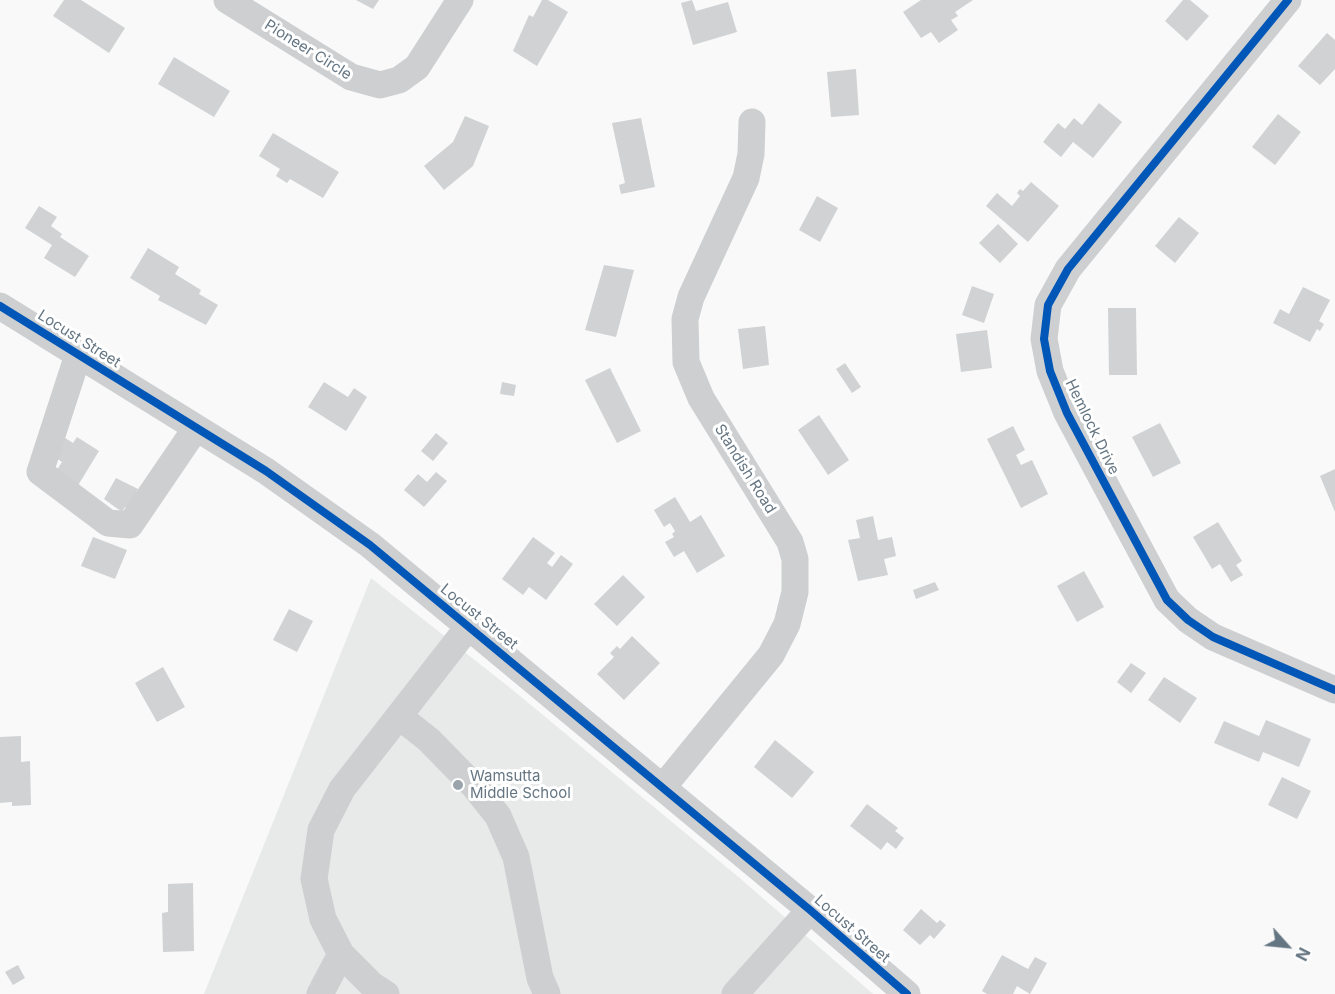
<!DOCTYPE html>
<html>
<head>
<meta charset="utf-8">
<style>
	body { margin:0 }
	#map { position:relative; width:1335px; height:994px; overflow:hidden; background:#f9f9f9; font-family:Inter,sans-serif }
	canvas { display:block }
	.north { position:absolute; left:1257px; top:916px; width:60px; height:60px; -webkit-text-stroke:4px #fff; paint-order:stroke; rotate:117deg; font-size:16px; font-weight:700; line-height:24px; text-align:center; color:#657683 }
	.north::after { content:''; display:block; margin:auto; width:21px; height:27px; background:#657683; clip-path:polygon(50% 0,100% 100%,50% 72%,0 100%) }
</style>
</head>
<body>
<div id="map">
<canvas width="1335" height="994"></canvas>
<div class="north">N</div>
</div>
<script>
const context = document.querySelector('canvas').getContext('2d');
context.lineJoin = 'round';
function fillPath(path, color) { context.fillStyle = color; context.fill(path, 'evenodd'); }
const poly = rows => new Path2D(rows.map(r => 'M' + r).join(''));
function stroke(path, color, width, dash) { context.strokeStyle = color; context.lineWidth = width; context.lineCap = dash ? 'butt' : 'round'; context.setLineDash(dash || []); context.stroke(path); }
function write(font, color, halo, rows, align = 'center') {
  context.font = font + ' Inter,sans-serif'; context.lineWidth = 6; context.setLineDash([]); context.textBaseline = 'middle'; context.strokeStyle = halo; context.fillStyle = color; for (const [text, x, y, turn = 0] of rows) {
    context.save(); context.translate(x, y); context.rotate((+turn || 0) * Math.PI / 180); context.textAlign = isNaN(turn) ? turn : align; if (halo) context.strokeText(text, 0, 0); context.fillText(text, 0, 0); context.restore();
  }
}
const built = poly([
	[371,578,514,691,742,880,873,994,204,994]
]);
const building = poly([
	[64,0,81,0,125,28,109,53,53,16],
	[356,0,379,0,373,9],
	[542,0,548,0,568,12,537,66,513,51,529,15,533,17],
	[692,0,696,11,728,2,737,32,693,45,681,3],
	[921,0,973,0,955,12,958,16,951,20,958,30,939,43,931,32,921,38,903,12],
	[1183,0,1190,0,1209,16,1187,41,1165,21],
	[1327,33,1335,40,1335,69,1320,85,1298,66],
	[174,57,230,91,214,117,158,84],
	[856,69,859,115,831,117,827,72],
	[1099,103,1122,122,1093,158,1073,142,1061,157,1043,142,1058,123,1065,129,1074,118,1082,125],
	[1278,114,1301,132,1275,165,1252,147],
	[465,116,489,126,473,166,444,190,424,166,453,142],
	[641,118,655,187,621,194,619,185,625,183,612,123],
	[273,133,339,172,323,198,290,179,287,183,276,176,280,169,259,156],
	[1031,182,1059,206,1028,242,986,206,997,193,1012,206,1020,196,1017,193,1020,189,1023,191],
	[817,196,838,208,820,242,799,230],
	[39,206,57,217,51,226,62,234,60,237,89,256,75,277,44,258,52,245,25,228],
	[1179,217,1199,233,1175,263,1155,246],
	[998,224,1018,244,1000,263,979,243],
	[148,248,179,267,175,274,201,290,199,294,218,305,206,325,158,300,160,296,130,278],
	[604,265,634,270,616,337,585,330],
	[972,286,994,294,984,323,962,315],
	[1303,287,1330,300,1319,321,1324,324,1320,331,1317,329,1310,342,1273,323,1280,309,1289,314],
	[1108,308,1136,308,1137,375,1109,375],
	[765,326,769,365,743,369,738,329],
	[987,330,992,368,961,372,956,334],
	[845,363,861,387,852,393,836,369],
	[610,368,641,431,617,443,585,380],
	[324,382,348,397,354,388,367,397,346,431,308,407],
	[502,382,516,385,514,396,500,394],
	[819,415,849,460,828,475,798,430],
	[1160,423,1181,463,1153,477,1132,437],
	[1013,426,1025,450,1016,455,1021,465,1032,460,1048,494,1021,508,987,439],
	[436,433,448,443,433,461,421,451],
	[62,436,73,443,77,437,99,451,77,487,55,473,62,462,50,454],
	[1335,469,1335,512,1320,476],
	[436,472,447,481,424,507,404,490,418,474,427,482],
	[116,478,138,489,128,508,125,507,122,512,104,499],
	[675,497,690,522,701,515,725,556,697,573,684,551,674,557,665,542,674,537,672,534,675,531,670,523,664,527,654,510],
	[873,516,878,540,892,537,896,556,884,559,888,575,858,581,848,540,860,538,856,520],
	[1218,522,1242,561,1236,565,1243,575,1231,582,1220,564,1212,569,1193,537],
	[93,537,127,550,115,579,81,566],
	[533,537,555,553,547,563,552,567,561,555,573,564,546,600,529,587,523,595,502,579],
	[1084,571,1104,607,1077,622,1057,586],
	[623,575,645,597,617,626,594,604],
	[935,582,939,590,916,599,913,590],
	[289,609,313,621,297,652,273,640],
	[632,636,660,663,624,700,597,674,614,657,610,653,617,646,620,649],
	[1131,663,1146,673,1131,693,1117,682],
	[163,667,185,707,157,722,135,683],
	[1164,677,1197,698,1180,723,1148,700],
	[1266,720,1311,739,1299,767,1263,752,1259,762,1214,743,1224,721,1259,736],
	[21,736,21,762,30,761,31,805,12,806,12,802,0,803,0,737],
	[775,740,814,772,792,798,754,767],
	[1282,777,1311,791,1297,819,1268,805],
	[867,804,898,828,895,831,904,838,896,849,887,842,881,850,850,826],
	[193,883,194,951,163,952,162,913,168,912,168,884],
	[921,909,937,923,940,920,946,925,934,939,930,935,920,945,903,930],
	[1002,955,1028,969,1035,957,1047,963,1030,994,1017,986,1013,994,987,994,982,991],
	[18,965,25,978,13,985,5,972]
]);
const minor = poly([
	[227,0,351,77,380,85,399,80,417,67,460,0],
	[1288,0,1068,269,1048,305,1044,339,1050,371,1067,413,1167,600,1188,620,1213,637,1335,690],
	[0,306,266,471,370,545,810,910,907,994],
	[78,355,40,472,108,523,130,525,196,428],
	[400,717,429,740,474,786,498,816,516,857,540,978,547,994],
	[663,787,771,655,787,624,795,592,795,559,790,542,701,398,686,362,685,319,691,297,746,178,751,154,752,122],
	[320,994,341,954],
	[386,994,372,985,341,954,323,919,314,879,321,830,342,789,469,626],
	[735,994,810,910]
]);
const cycleway = poly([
	[1288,0,1068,269,1048,305,1044,339,1050,371,1067,413,1167,600,1188,620,1213,637,1335,690],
	[0,306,266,471,370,545,810,910,907,994]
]);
const markers = [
	[458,785,6,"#99a4ac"]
];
const streetNames = [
	["Pioneer Circle",308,50,32],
	["Locust Street",79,339,32],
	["Hemlock Drive",1092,427,64],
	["Standish Road",745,469,58],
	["Locust Street",479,617,39],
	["Locust Street",852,929,41]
];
const poiNames = [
	["Wamsutta",470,776],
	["Middle School",470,793]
];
fillPath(built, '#e8e9e9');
fillPath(building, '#d0d2d3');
stroke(minor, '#cecfd0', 27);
stroke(cycleway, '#0057b8', 8);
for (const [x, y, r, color] of markers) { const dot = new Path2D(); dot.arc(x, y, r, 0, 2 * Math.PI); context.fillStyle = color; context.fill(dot); stroke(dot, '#fff', 2); }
write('15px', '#657683', '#fff', streetNames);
write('15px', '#657683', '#fff', poiNames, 'left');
</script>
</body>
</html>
